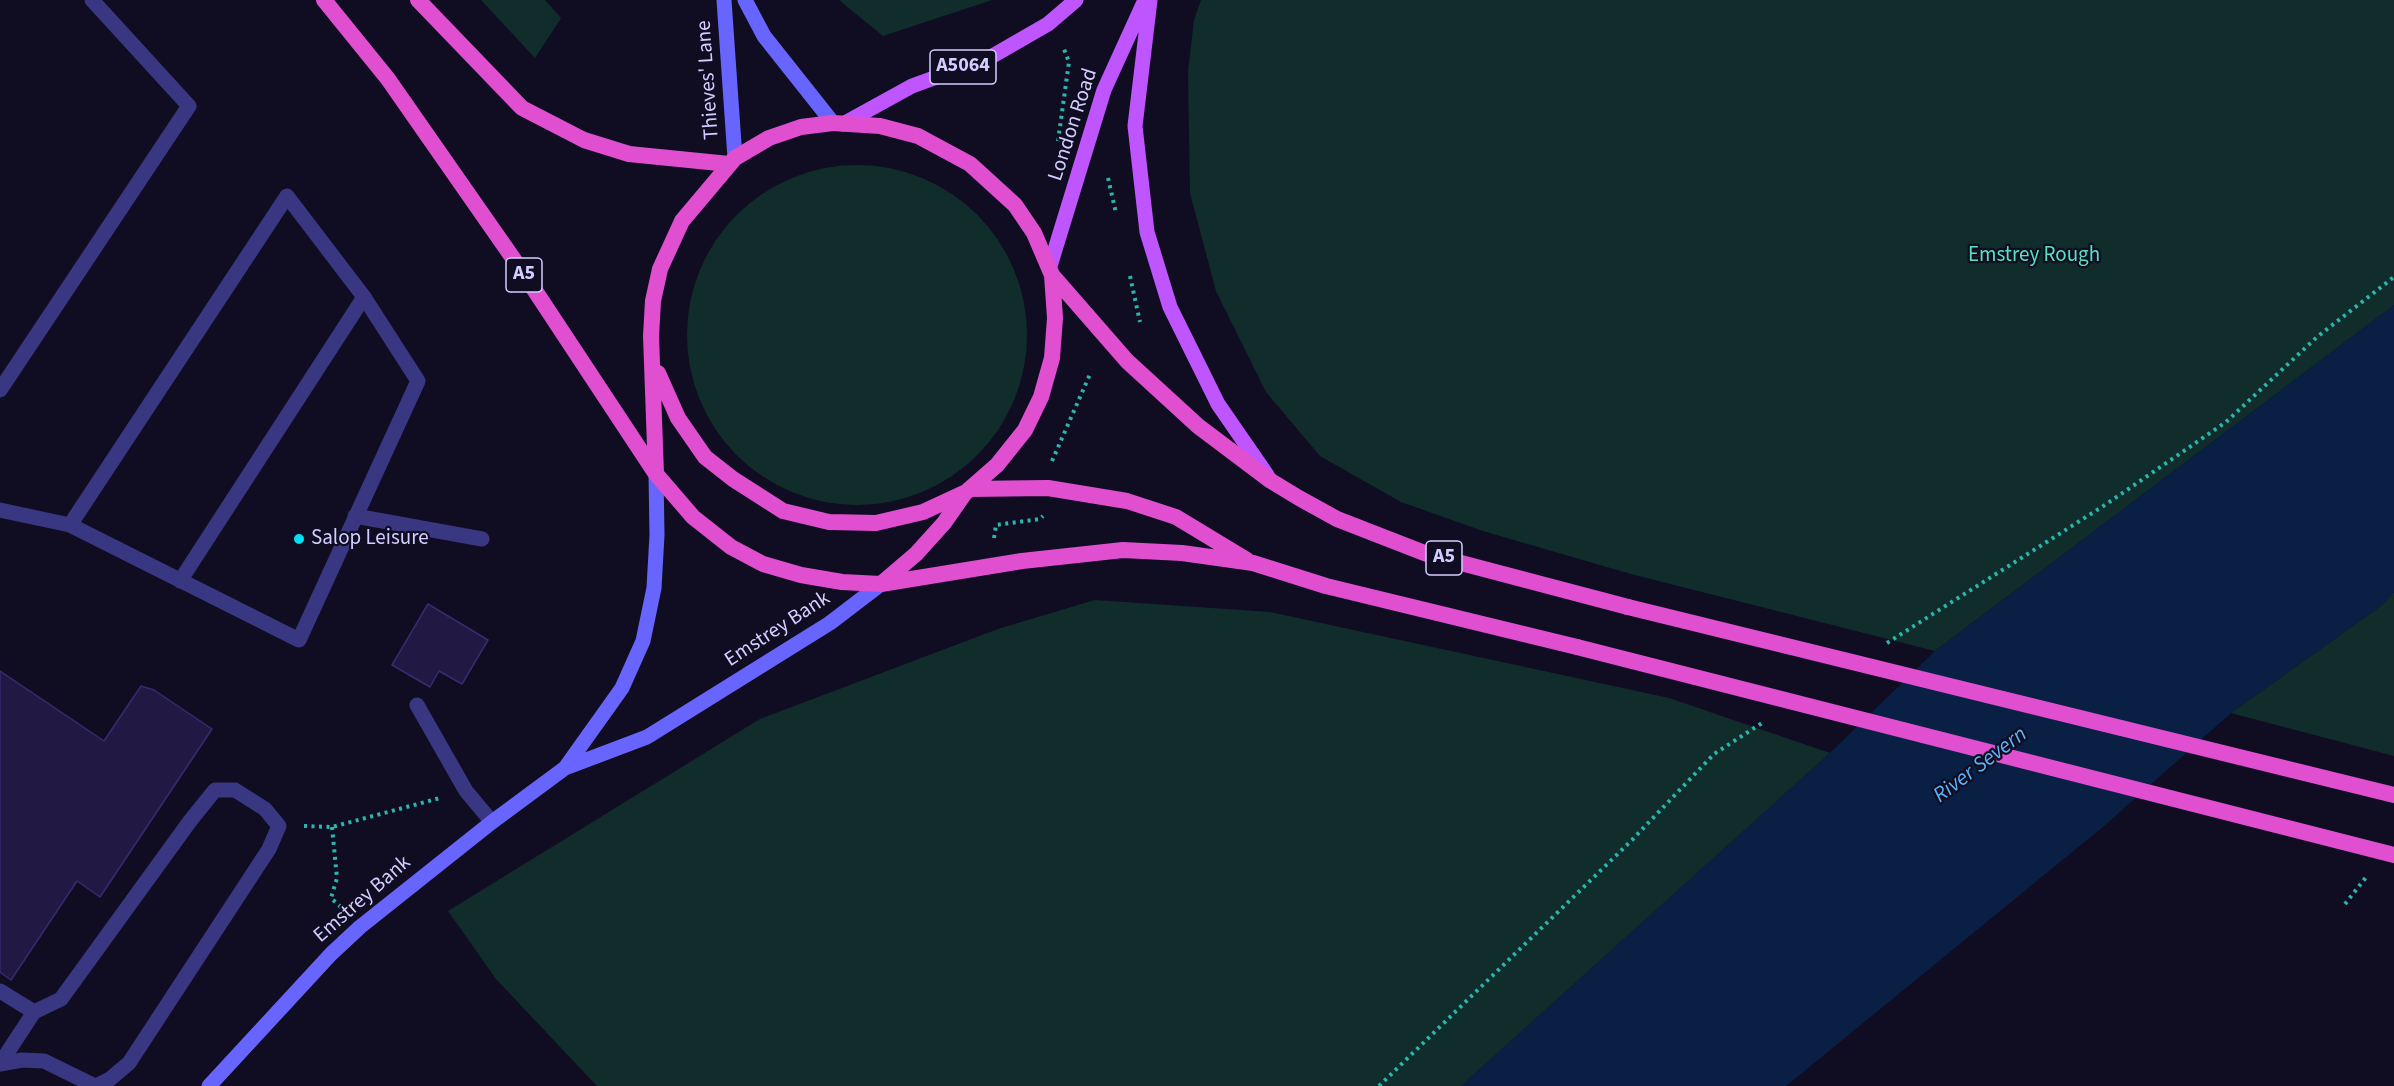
<!DOCTYPE html>
<html>
<head>
<meta charset="utf-8">
<style>
	body { margin:0 }
	canvas { display:block; background:#100d22 }
</style>
</head>
<body>
<canvas width="2394" height="1086"></canvas>
<script>
const context = document.querySelector('canvas').getContext('2d');
context.lineJoin = 'round';
function fillPath(path, color) { context.fillStyle = color; context.fill(path, 'evenodd'); }
const poly = rows => new Path2D(rows.map(r => 'M' + r).join(''));
function stroke(path, color, width, dash) { context.strokeStyle = color; context.lineWidth = width; context.lineCap = dash ? 'butt' : 'round'; context.setLineDash(dash || []); context.stroke(path); }
function write(font, color, halo, rows, align = 'center') {
  context.font = font + ' "Source Sans 3",sans-serif'; context.lineWidth = 4.5; context.setLineDash([]); context.textBaseline = 'middle'; context.strokeStyle = halo; context.fillStyle = color; for (const [text, x, y, turn = 0] of rows) {
    context.save(); context.translate(x, y); context.rotate((+turn || 0) * Math.PI / 180); context.textAlign = isNaN(turn) ? turn : align; if (halo) context.strokeText(text, 0, 0); context.fillText(text, 0, 0); context.restore();
  }
}
const green = poly([
	[481,0,545,0,561,18,535,58],
	[839,0,992,0,883,36],
	[1201,0,2394,0,2394,305,1935,651,1631,574,1483,531,1401,502,1320,456,1266,392,1216,291,1190,193,1188,72,1194,20],
	'687 335a170 170 0 1 1 340 0a170 170 0 1 1-340 0Z',
	[2394,592,2394,756,2231,713,2382,605],
	[1095,600,1270,612,1669,698,1830,753,1461,1086,597,1086,496,979,448,911,760,719,998,629]
]);
const water = poly([
	[2394,305,2394,592,2382,605,2231,713,2104,826,1786,1086,1461,1086,1830,753,1935,651]
]);
const building = poly([
	[428,604,488,640,462,684,439,671,430,687,392,665,428,604],
	[0,671,104,741,141,686,154,690,212,729,100,897,77,881,11,980,0,972,0,671]
]);
const path = poly([
	[1058,141,1069,62,1064,49],
	[1108,178,1116,213],
	[1130,276,1140,322],
	[1052,461,1091,372],
	[994,538,996,525,1040,519,1043,516],
	[1887,643,2105,505,2226,422,2317,337,2394,277],
	[304,826,332,827,440,798],
	[332,827,337,878,331,898,343,909],
	[2345,904,2367,876],
	[1379,1086,1632,840,1714,754,1762,723]
]);
const service = poly([
	[0,390,189,106,92,0],
	[0,510,70,525,299,640,418,381,364,297,287,196,70,525],
	[355,516,482,539],
	[180,581,364,297],
	[417,705,466,791,492,822],
	[0,991,34,1012],
	[0,1064,34,1012,61,999,190,821,215,790,235,790,265,809,279,826,269,849,129,1063,110,1079,96,1086],
	[0,1064,22,1060,44,1061,95,1086]
]);
const secondary = poly([
	[724,0,735,158],
	[745,0,764,36,833,123],
	[565,768,622,688,643,641,654,588,657,535,656,474],
	[209,1086,331,954,360,927,492,822,565,768,647,737,830,623,881,584]
]);
const primary = poly([
	[1150,0,1135,126,1147,232,1170,307,1218,404,1267,475],
	[843,124,912,86,989,58,1048,24,1076,0],
	[1050,266,1104,90,1145,0]
]);
const trunk = poly([
	[324,0,388,79,524,274,656,474,693,517,731,547,763,564,801,575,842,582,881,584,1022,561,1123,550,1182,553,1253,563,1326,586,1577,647],
	[418,0,522,108,584,140,629,154,729,164],
	[1052,275,1127,361,1198,426,1271,481,1299,498,1337,519,1427,554,1628,607],
	[658,373,678,418,705,457,733,479,783,511,829,522,876,523,923,512,964,493],
	[656,474,651,336,653,301,660,269,682,221,735,158,769,138,801,127,833,123,880,126,918,136,970,164,1015,205,1034,233,1052,275,1055,318,1052,358,1041,397,1025,430,997,465,965,493,944,523,916,554,882,583],
	[970,489,1048,488,1127,501,1176,517,1247,560]
]);
const trunkBridge = poly([
	[1628,607,2394,795],
	[1577,647,2394,855]
]);
const markers = [
	[299,539,6,"#00e0f9"]
];
const shields = [
	[963,67,66],
	[524,275,36],
	[1444,558,36]
];
const shieldNames = [
	["A5064",963,67],
	["A5",524,275],
	["A5",1444,558]
];
const streetNames = [
	["Thieves' Lane",709,80,-94],
	["London Road",1074,125,-72],
	["Emstrey Bank",778,630,-33],
	["Emstrey Bank",363,900,-41]
];
const parkNames = [
	["Emstrey Rough",2034,256]
];
const poiNames = [
	["Salop Leisure",311,539]
];
const waterNames = [
	["River Severn",1981,766,-37]
];
fillPath(green, '#102c2b');
fillPath(water, '#0a1f44');
fillPath(building, '#211943');
stroke(building, '#382a70', 1.5);
stroke(path, '#2bb6ad', 4, [3, 4.5]);
stroke(service, '#393782', 15);
stroke(secondary, '#6865ff', 15);
stroke(primary, '#bf55ff', 15);
stroke(trunk, '#df4fd0', 16);
stroke(trunkBridge, '#df4fd0', 16);
for (const [x, y, r, color] of markers) { const dot = new Path2D(); dot.arc(x, y, r, 0, 2 * Math.PI); context.fillStyle = color; context.fill(dot); stroke(dot, '#100d22', 2); }
for (const [x, y, w] of shields) { const box = new Path2D(); box.roundRect(x - w / 2, y - 17, w, 34, 4.5); context.fillStyle = '#100d22'; context.fill(box); stroke(box, '#d3ceff', 1.5); }
write('bold 20px', '#d3ceff', null, shieldNames);
write('21px', '#d3ceff', '#100d22', streetNames);
write('21px', '#57e2bf', '#100d22', parkNames);
write('21px', '#d3ceff', '#100d22', poiNames, 'left');
write('italic 22px', '#5cb4ff', '#100d22', waterNames);
</script>
</body>
</html>
